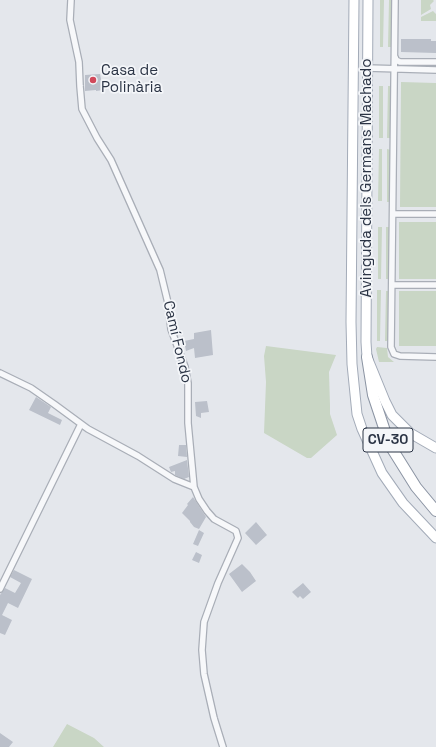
<!DOCTYPE html>
<html>
<head>
<meta charset="utf-8">
<style>
	body { margin:0 }
	canvas { display:block; background:#e4e7ec }
</style>
</head>
<body>
<canvas width="436" height="747"></canvas>
<script>
const context = document.querySelector('canvas').getContext('2d');
context.lineJoin = 'round';
function fillPath(path, color) { context.fillStyle = color; context.fill(path, 'evenodd'); }
const poly = rows => new Path2D(rows.map(r => 'M' + r).join(''));
function stroke(path, color, width, dash) { context.strokeStyle = color; context.lineWidth = width; context.lineCap = dash ? 'butt' : 'round'; context.setLineDash(dash || []); context.stroke(path); }
function write(font, color, halo, rows, align = 'center') {
  context.font = font + ' "Space Grotesk",sans-serif'; context.lineWidth = 3.5; context.setLineDash([]); context.textBaseline = 'middle'; context.strokeStyle = halo; context.fillStyle = color; for (const [text, x, y, turn = 0] of rows) {
    context.save(); context.translate(x, y); context.rotate((+turn || 0) * Math.PI / 180); context.textAlign = isNaN(turn) ? turn : align; if (halo) context.strokeText(text, 0, 0); context.fillText(text, 0, 0); context.restore();
  }
}
const green = poly([
	[380,0,384,0,383,47,380,47],
	[389,0,392,0,392,47,388,47],
	[421,0,433,0,434,1,430,5,431,9,421,15],
	[433,11,436,14,436,21,421,21,421,17],
	[401,82,436,83,436,207,400,207],
	[379,86,383,86,383,138,379,138],
	[388,86,391,86,391,138,387,138],
	[379,149,382,149,382,201,378,201],
	[387,149,391,150,390,202,387,202],
	[399,222,436,222,436,279,399,279],
	[378,227,382,227,381,279,378,279],
	[386,227,390,227,389,279,386,279],
	[377,290,381,290,380,341,377,341],
	[386,291,389,291,389,341,385,341],
	[399,291,436,291,436,346,399,346],
	[266,346,336,355,329,372,330,406,330,414,337,435,311,458,307,458,264,433,266,382,264,356],
	[377,347,387,348,388,357,394,362,379,362,376,349],
	[67,724,94,738,104,747,53,747]
]);
const building = poly([
	[401,39,431,39,431,41,436,41,436,53,401,52],
	[100,74,103,90,96,91,96,90,85,91,85,75],
	[211,330,213,355,195,358,194,348,186,351,184,341,194,339,194,333],
	[36,397,51,407,48,413,62,420,60,425,29,410],
	[207,401,209,412,201,413,201,418,196,416,195,402],
	[179,445,186,445,187,457,178,456],
	[187,460,189,477,184,479,175,475,175,471,171,472,169,467],
	[193,497,206,517,199,529,194,527,190,522,190,521,182,513,188,505,187,504],
	[256,522,267,535,256,545,245,533],
	[199,530,204,533,198,546,193,544],
	[196,552,202,555,199,563,192,560],
	[242,564,250,572,256,581,242,592,229,574],
	[14,570,32,579,18,608,8,603,2,615,12,620,5,635,0,633,0,595,5,588,15,593,21,583,10,577],
	[303,583,311,592,303,599,300,596,298,598,292,592],
	[0,733,13,742,9,747,0,747]
]);
const street = poly([
	[71,0,70,20,79,62,80,86,82,109,97,138,111,160,160,270,168,303,171,329,185,367,188,383,188,423,194,487,199,499,207,511,214,519,236,531,238,538,218,583,204,622,202,650,204,674,214,718,223,747],
	[395,0,391,347,394,354,400,356,436,357],
	[395,57,396,60,400,62,436,62],
	[367,68,436,70],
	[393,214,436,214],
	[392,285,436,285],
	[0,373,31,388,54,404,88,429,138,456,174,479,194,487],
	[0,589,81,424]
]);
const primary = poly([
	[354,0,351,322,352,364,357,414,362,429,382,473,403,503,436,538],
	[368,0,366,342,367,357,385,401,392,415,410,433,436,448]
]);
const highway = poly([
	[367,357,373,395,385,431,391,447,416,487,436,511]
]);
const markers = [
	[93,80,4,"#d1495b"]
];
const shields = [
	[388,440,50]
];
const shieldNames = [
	["CV-30",388,440]
];
const poiNames = [
	["Casa de",101,71],
	["Polinària",101,88]
];
const streetNames = [
	["Avinguda dels Germans Machado",367,178,-90],
	["Camí Fondo",177,342,77]
];
fillPath(green, '#c9d6c5');
fillPath(building, '#bbc0ca');
stroke(street, '#a9aeb7', 8);
stroke(primary, '#a3abb8', 11);
stroke(highway, '#8b94a3', 12);
stroke(street, '#f7f8fa', 5.5);
stroke(primary, '#fff', 9);
stroke(highway, '#fff', 10);
for (const [x, y, r, color] of markers) { const dot = new Path2D(); dot.arc(x, y, r, 0, 2 * Math.PI); context.fillStyle = color; context.fill(dot); stroke(dot, '#f4f6f9', 1.5); }
for (const [x, y, w] of shields) { const box = new Path2D(); box.roundRect(x - w / 2, y - 12, w, 24, 3); context.fillStyle = '#f4f6f9'; context.fill(box); stroke(box, '#2b3445', 1); }
write('bold 14px', '#2b3445', null, shieldNames);
write('15px', '#2b3445', '#f4f6f9', poiNames, 'left');
write('15px', '#2b3445', '#f4f6f9', streetNames);
</script>
</body>
</html>
